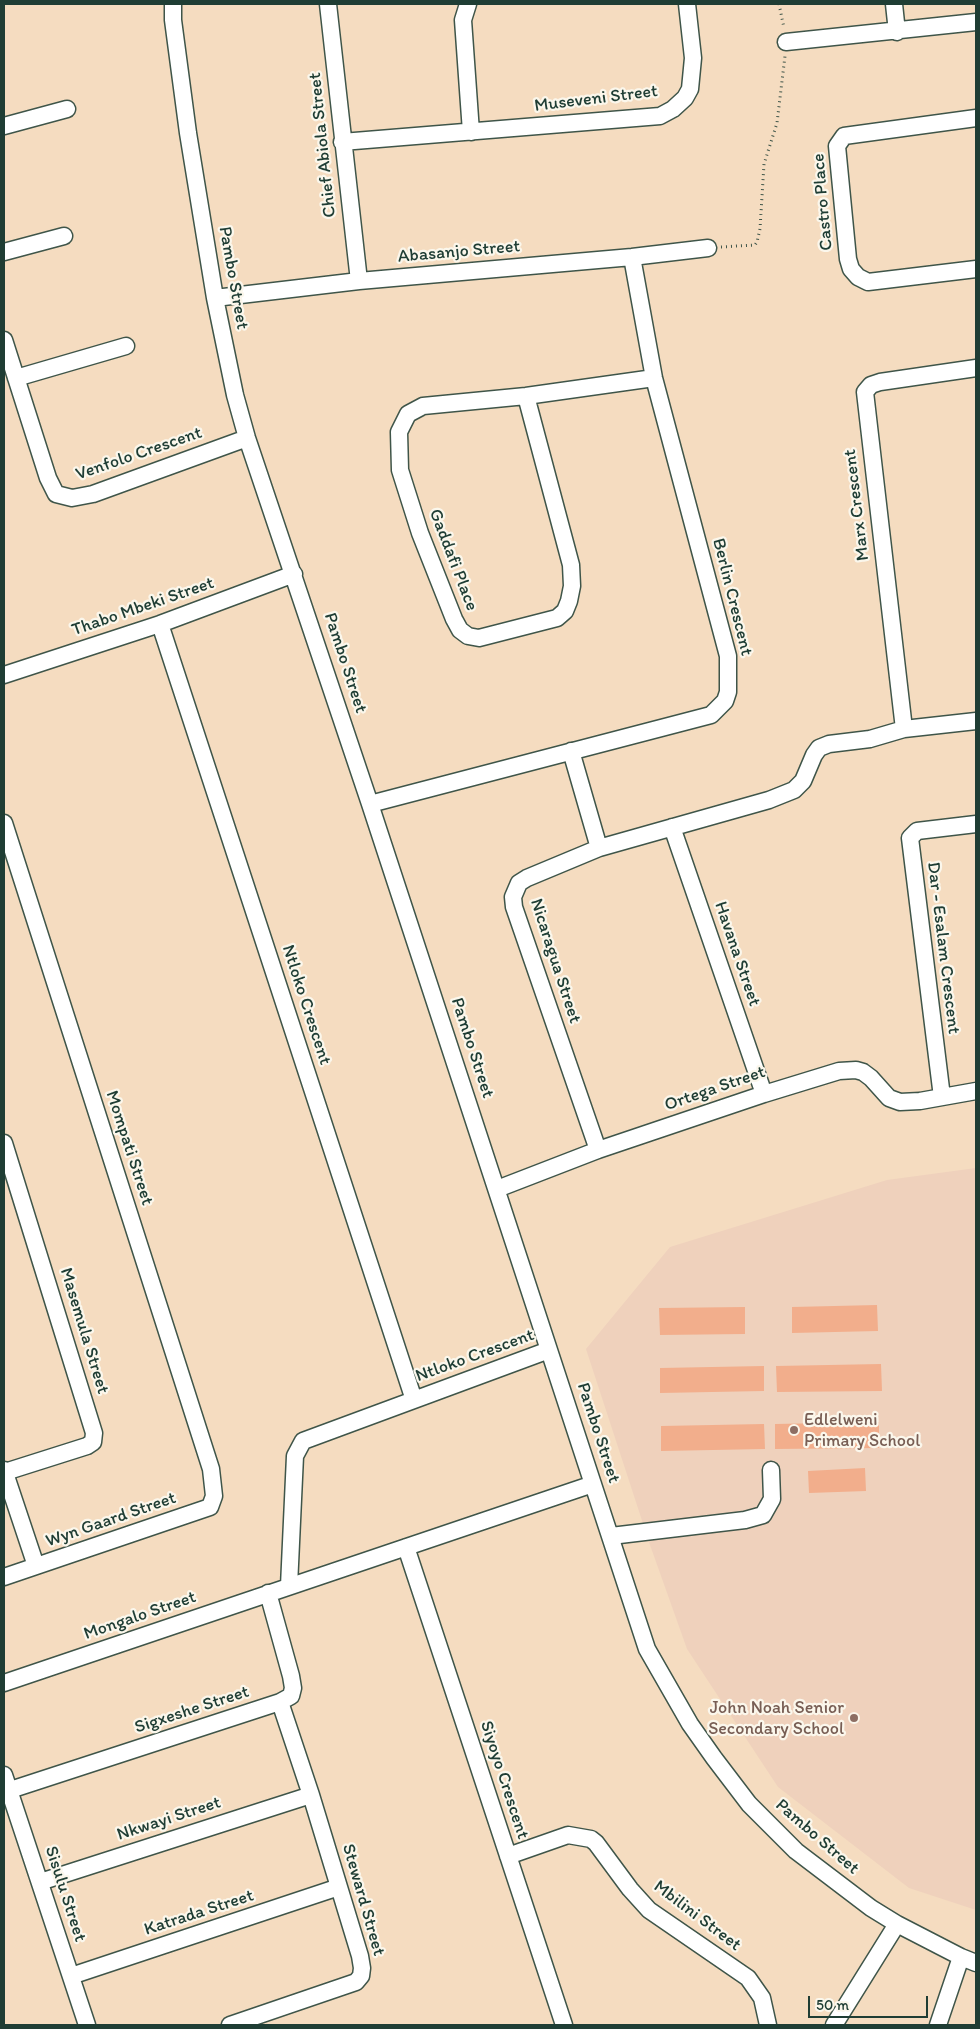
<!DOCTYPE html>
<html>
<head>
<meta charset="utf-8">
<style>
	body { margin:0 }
	#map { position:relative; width:980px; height:2029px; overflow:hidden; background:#f5dcc0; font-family:Itim,sans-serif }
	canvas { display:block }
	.frame { position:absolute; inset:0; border:5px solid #1f3d34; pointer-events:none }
	.scale { position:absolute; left:808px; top:1996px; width:120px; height:22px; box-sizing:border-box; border:2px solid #1f3d34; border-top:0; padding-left:6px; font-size:15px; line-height:18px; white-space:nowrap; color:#1f3d34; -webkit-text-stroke:4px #fbf7ec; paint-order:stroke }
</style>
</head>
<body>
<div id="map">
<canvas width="980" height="2029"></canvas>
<div class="frame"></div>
<div class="scale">50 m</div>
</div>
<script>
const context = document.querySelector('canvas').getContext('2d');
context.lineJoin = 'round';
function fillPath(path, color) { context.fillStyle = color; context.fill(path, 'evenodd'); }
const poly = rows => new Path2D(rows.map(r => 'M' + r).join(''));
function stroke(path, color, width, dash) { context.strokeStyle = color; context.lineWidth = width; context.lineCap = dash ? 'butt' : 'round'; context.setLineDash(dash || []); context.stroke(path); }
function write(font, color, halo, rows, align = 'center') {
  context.font = font + ' Itim,sans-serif'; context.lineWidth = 4.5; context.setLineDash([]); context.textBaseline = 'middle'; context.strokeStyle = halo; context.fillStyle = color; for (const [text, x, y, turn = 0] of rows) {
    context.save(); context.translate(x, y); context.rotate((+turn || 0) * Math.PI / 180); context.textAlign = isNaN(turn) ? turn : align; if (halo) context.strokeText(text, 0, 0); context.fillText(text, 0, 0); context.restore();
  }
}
const built = poly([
	[976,1168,976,1910,909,1888,778,1787,687,1649,650,1545,586,1349,670,1247,887,1180]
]);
const building = poly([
	[877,1305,878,1331,792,1333,792,1307],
	[745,1307,745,1334,660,1335,659,1308],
	[881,1364,882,1391,777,1392,776,1366],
	[764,1366,764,1391,660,1393,660,1368],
	[879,1422,879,1448,775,1449,775,1424],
	[764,1424,765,1449,661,1451,661,1426],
	[865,1468,866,1491,809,1493,808,1471]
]);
const path = poly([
	[779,4,784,28],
	[721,247,755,245,757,242,760,229,764,164,777,123,785,56]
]);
const minor = poly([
	[173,4,173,20,188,133,215,298,235,395,247,438,370,804,647,1649,690,1724,714,1758,749,1804,796,1851,871,1908,897,1924,961,1957,976,1963],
	[328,4,359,281],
	[468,4,463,20,471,132],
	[894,4,897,32],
	[786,42,976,22],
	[976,118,844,136,837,146,848,259,851,269,858,277,868,282,976,269],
	[4,126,67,109],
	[342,142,660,116,673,109,685,98,690,89,693,58,687,4],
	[4,252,64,236],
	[215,298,359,281,632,257,708,248],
	[4,340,48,478,56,494,72,498,93,494,247,438],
	[16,378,126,346],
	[526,396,571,565,572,586,569,601,565,611,557,618,479,638,468,636,460,630,454,619,420,533,400,470,399,432,408,414,423,406,526,396,654,378],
	[160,624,414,1400],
	[4,675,160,624,294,574],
	[904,729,865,392,871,385,880,382,976,368],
	[571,751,599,848],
	[370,804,711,715,725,701,728,692,728,656,654,378,632,257],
	[4,823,211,1469,214,1496,210,1507,4,1577],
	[672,827,764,1094],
	[942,1097,910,838,917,831,976,824],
	[4,1143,94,1433,93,1442,87,1446,5,1472],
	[598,1150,514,907,513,897,519,883,527,878,599,848,769,800,794,790,803,781,814,755,819,748,829,744,870,739,904,729,976,721],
	[497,1189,598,1150,764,1094,839,1071,856,1070,863,1072,871,1078,889,1098,900,1102,920,1101,976,1091],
	[4,1470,36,1566],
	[611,1536,745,1520,763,1515,772,1499,771,1470],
	[406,1547,564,2025],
	[289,1586,295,1456,303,1441,549,1350],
	[4,1683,593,1484],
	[4,1775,87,2025],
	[4,1792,280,1702,291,1696,293,1688,291,1676,268,1593],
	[508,1856,568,1835,591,1839,596,1843,630,1889,649,1910,748,1978,762,1998,768,2025],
	[40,1882,311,1795],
	[71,1976,339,1887],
	[230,2025,356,1982,361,1976,362,1968,360,1956,311,1795,280,1702],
	[834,2025,897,1924],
	[938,2025,961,1957]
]);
const markers = [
	[794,1430,5,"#8d6e63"],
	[854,1718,5,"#8d6e63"]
];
const streetNames = [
	["Museveni Street",596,99,-7],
	["Chief Abiola Street",323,145,-96],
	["Castro Place",823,202,-95],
	["Abasanjo Street",459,252,-5],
	["Pambo Street",233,278,80],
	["Venfolo Crescent",139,454,-19],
	["Marx Crescent",857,505,-97],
	["Gaddafi Place",453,560,69],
	["Berlin Crescent",732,597,76],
	["Thabo Mbeki Street",143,607,-19],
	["Pambo Street",345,663,72],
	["Dar - Esalam Crescent",943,948,83],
	["Havana Street",737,954,71],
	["Nicaragua Street",555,961,72],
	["Ntloko Crescent",306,1005,72],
	["Pambo Street",472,1048,72],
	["Ortega Street",715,1089,-19],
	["Mompati Street",129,1148,72],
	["Masemula Street",84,1331,73],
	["Ntloko Crescent",475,1356,-20],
	["Pambo Street",598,1433,72],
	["Wyn Gaard Street",111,1520,-19],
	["Mongalo Street",140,1616,-19],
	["Sigxeshe Street",192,1710,-18],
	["Siyoyo Crescent",504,1780,72],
	["Nkwayi Street",169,1819,-18],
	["Pambo Street",817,1837,41],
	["Sisulu Street",65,1894,72],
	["Steward Street",363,1900,74],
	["Katrada Street",199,1913,-18],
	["Mbilini Street",697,1916,37]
];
const educationNames = [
	["Edlelweni",804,1420],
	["Primary School",804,1441],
	["John Noah Senior",844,1708,"right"],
	["Secondary School",844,1729,"right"]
];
fillPath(built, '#efd1bc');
fillPath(building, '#f2ae8c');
stroke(minor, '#3f5549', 19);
stroke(path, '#3f5549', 3, [1, 4]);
stroke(minor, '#fff', 16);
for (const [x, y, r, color] of markers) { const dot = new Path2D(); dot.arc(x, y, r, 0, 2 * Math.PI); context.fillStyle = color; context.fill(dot); stroke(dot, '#fbf7ec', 2); }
write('18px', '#1f3d34', '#fbf7ec', streetNames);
write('18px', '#785e54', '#fbf7ec', educationNames, 'left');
</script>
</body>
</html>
